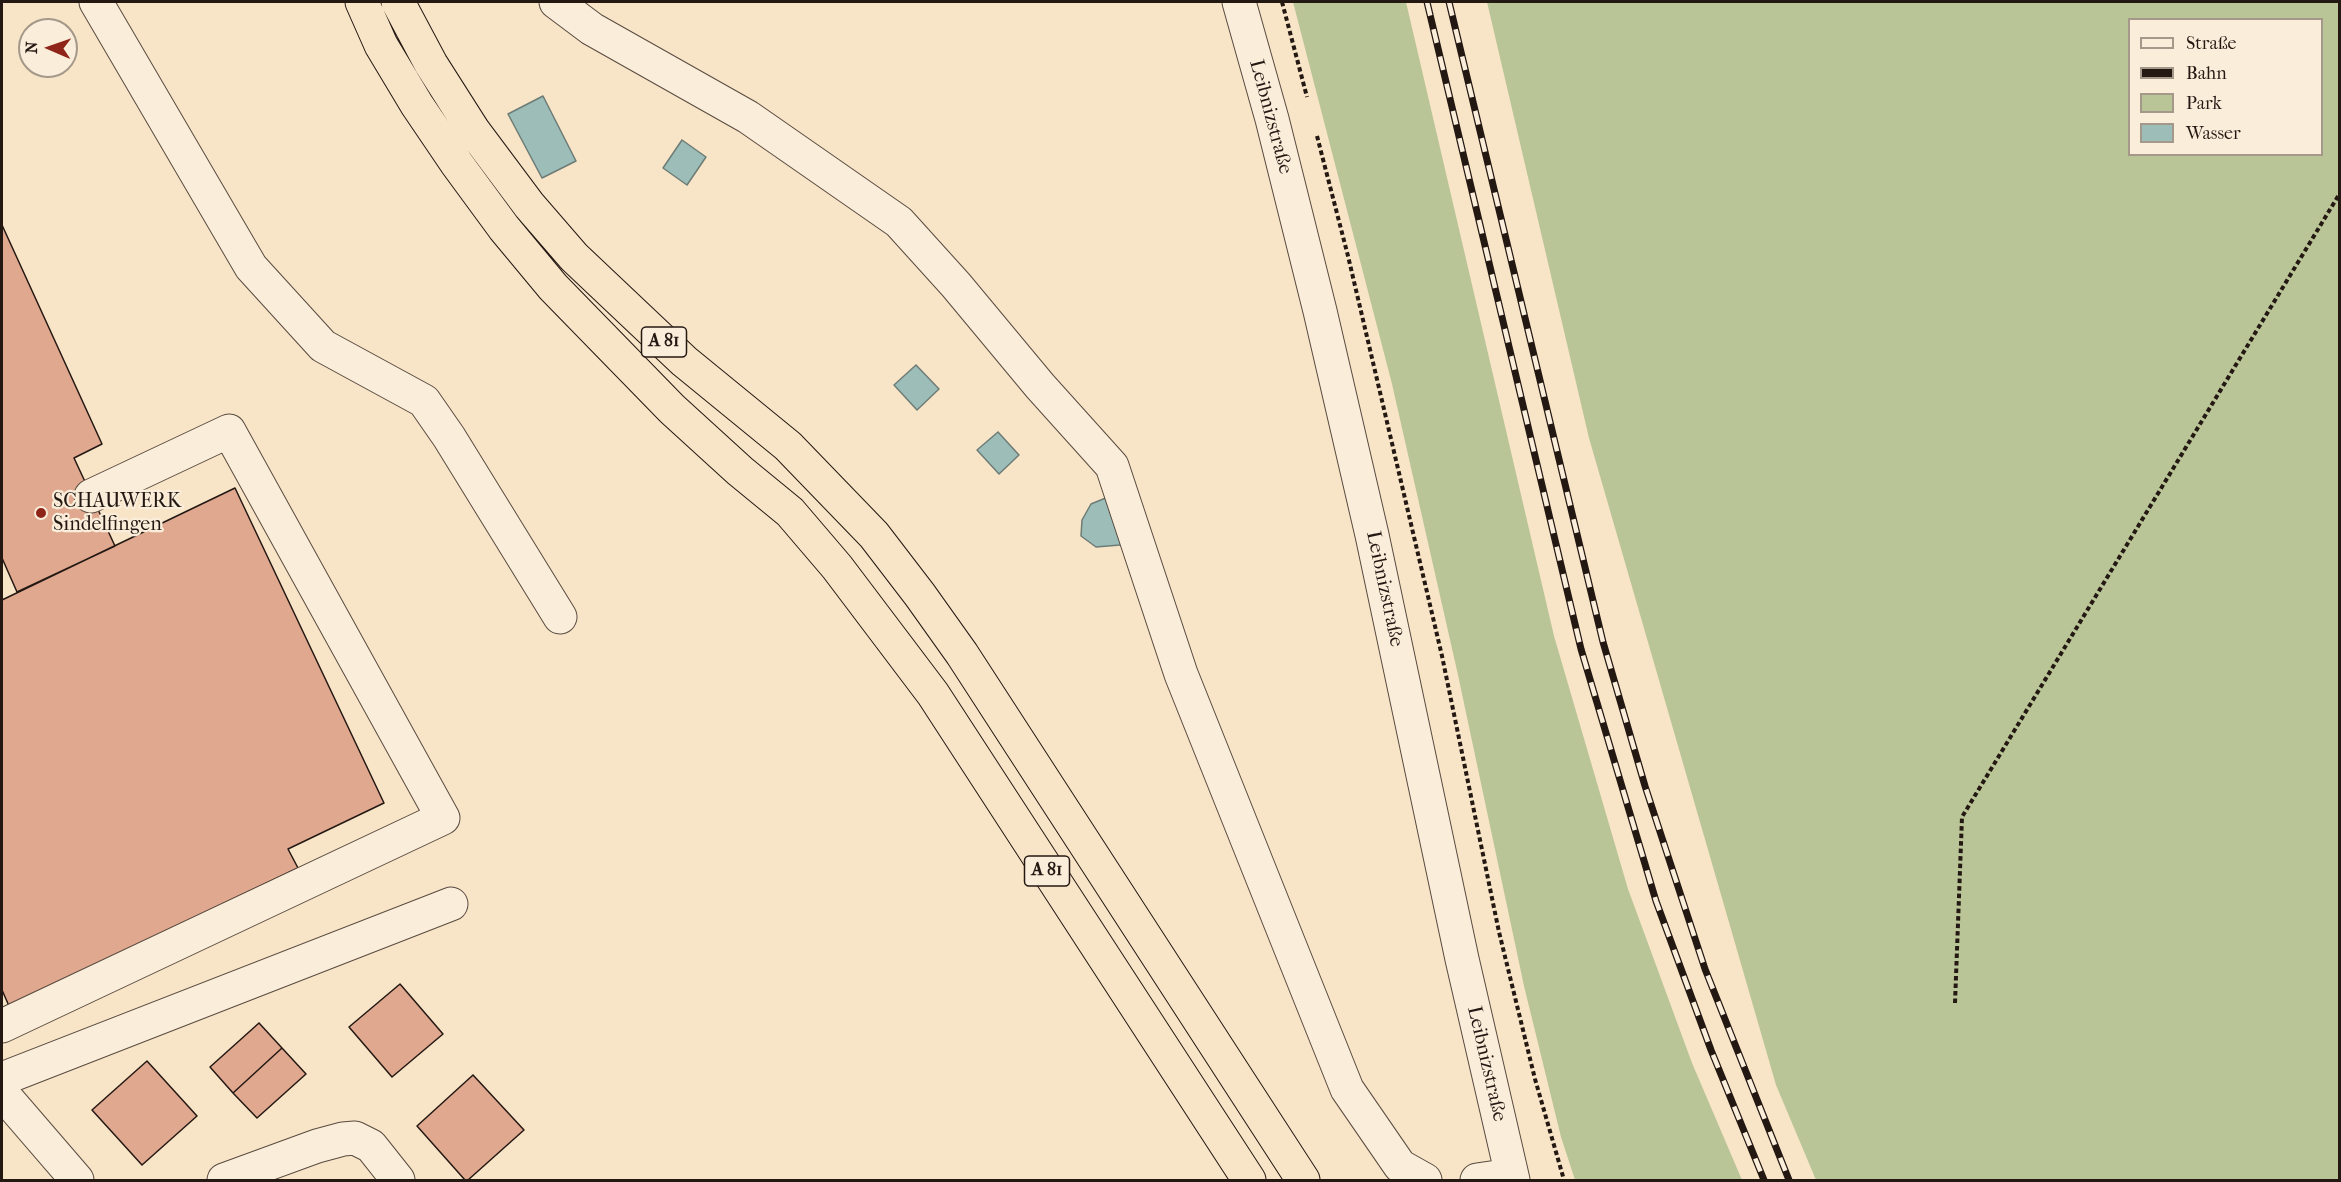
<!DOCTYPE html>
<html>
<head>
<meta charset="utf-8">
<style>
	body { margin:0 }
	#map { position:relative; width:2341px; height:1182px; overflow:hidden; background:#f8e4c6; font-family:"IM FELL French Canon",serif }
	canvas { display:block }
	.frame { position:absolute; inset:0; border:3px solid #241813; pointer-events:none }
	.legend { position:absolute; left:2128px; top:18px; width:195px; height:138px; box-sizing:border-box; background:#faedda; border:2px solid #a4988a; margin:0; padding:8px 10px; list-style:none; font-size:18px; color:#241813 }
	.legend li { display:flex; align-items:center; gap:12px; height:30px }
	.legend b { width:30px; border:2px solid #a4988a }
	.north { position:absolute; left:18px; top:18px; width:60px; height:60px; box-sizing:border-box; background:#faedda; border:2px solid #a4988a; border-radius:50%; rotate:272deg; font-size:16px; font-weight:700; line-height:24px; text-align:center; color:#241813 }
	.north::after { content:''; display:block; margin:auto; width:21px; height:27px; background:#8f2418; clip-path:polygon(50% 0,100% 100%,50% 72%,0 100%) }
</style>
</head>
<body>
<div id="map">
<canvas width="2341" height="1182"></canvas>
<div class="frame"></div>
<ul class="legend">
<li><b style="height:8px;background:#faedda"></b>Straße</li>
<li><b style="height:8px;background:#241813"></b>Bahn</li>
<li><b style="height:16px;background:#bac597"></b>Park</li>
<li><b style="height:16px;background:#9dbeb8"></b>Wasser</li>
</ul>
<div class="north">N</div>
</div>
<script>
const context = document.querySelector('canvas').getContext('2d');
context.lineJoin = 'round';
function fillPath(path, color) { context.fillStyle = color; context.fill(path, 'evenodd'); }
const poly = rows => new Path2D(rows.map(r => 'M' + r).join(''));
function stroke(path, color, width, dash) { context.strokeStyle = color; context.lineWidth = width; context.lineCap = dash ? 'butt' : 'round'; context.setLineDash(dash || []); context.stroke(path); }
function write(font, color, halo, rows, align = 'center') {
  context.font = font + ' "IM FELL French Canon",serif'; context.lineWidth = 4.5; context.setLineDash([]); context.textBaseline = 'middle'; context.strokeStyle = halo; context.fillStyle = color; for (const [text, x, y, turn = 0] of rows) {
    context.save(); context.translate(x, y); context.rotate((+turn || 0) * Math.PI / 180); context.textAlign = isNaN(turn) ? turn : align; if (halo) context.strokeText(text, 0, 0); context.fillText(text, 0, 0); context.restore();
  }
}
const green = poly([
	[1293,2,1406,2,1554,636,1628,889,1692,1063,1742,1180,1575,1180,1561,1137,1524,986,1458,675,1392,384],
	[1487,2,2339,2,2339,1180,1816,1180,1776,1085,1589,438],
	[2130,20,2322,20,2322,154,2130,154]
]);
const water = poly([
	[543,96,576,161,542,178,508,114,543,96],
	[682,140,706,157,687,185,663,168,682,140],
	[916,365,939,389,917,410,894,385,916,365],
	[998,432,1019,455,999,474,977,450,998,432],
	[1113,495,1134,530,1120,545,1096,547,1081,536,1082,520,1091,504,1113,495]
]);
const building = poly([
	[2,225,102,444,74,458,115,546,17,592,2,558,2,225],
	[235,488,384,803,288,849,298,868,9,1006,2,990,2,600,235,488],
	[400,984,443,1034,392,1077,349,1027,400,984],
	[259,1023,282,1048,233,1093,210,1067,259,1023],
	[282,1048,306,1074,257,1118,233,1093,282,1048],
	[147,1061,197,1116,142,1165,92,1110,147,1061],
	[473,1075,524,1130,468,1180,465,1180,417,1126,473,1075]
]);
const path = poly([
	[1282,2,1307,97],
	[1317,136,1348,256,1442,656,1499,932,1535,1079,1564,1180],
	[1955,1003,1962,817,2340,193]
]);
const minor = poly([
	[96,2,251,267,323,346,424,401,449,437,560,617],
	[556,2,592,29,748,117,899,222,956,285,1040,386,1112,466,1181,674,1347,1089,1400,1166,1425,1180],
	[1239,2,1272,119,1320,311,1372,535,1462,959,1513,1180],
	[2,1026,443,818,229,431,91,496],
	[2,1079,451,904],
	[2,1093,77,1180],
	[224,1180,317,1146,343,1139,355,1138,371,1146,398,1180],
	[1477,1180,1511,1175]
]);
const highway = poly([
	[362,2,381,45,417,105,457,164,504,228,553,287,672,409,740,471,790,512,837,567,933,694,1249,1180],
	[398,2,431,64,473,130,529,205,574,257,684,361,788,446,874,535,920,595,962,654,1303,1180]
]);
const rail = poly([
	[1427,2,1581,649,1656,901,1711,1050,1764,1180],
	[1449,2,1603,642,1645,786,1705,969,1789,1180]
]);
const markers = [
	[41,513,6,"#8f2418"]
];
const shields = [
	[664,342,45],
	[1047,871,45]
];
const shieldNames = [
	["A 81",664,342],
	["A 81",1047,871]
];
const streetNames = [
	["Leibnizstraße",1270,117,75],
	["Leibnizstraße",1384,589,78],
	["Leibnizstraße",1486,1064,77]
];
const poiNames = [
	["SCHAUWERK",53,502],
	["Sindelfingen",53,525]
];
fillPath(green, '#bac597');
fillPath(water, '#9dbeb8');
stroke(water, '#6d7c76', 1.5);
fillPath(building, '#dfa88f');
stroke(building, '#241813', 1.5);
stroke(minor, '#594b40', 35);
stroke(highway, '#241813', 35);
stroke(path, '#241813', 4, [4.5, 3]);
stroke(minor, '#faedda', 33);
stroke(highway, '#f8e4c6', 33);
stroke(rail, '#241813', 7);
stroke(rail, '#faedda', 4.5, [14]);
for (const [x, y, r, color] of markers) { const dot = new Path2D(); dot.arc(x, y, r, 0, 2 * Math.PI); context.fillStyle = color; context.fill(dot); stroke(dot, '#faedda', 2); }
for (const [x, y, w] of shields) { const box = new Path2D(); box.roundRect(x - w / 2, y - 15, w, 30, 4.5); context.fillStyle = '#faedda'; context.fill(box); stroke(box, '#241813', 1.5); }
write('bold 18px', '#241813', null, shieldNames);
write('20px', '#241813', '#faedda', streetNames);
write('20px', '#241813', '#faedda', poiNames, 'left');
</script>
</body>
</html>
